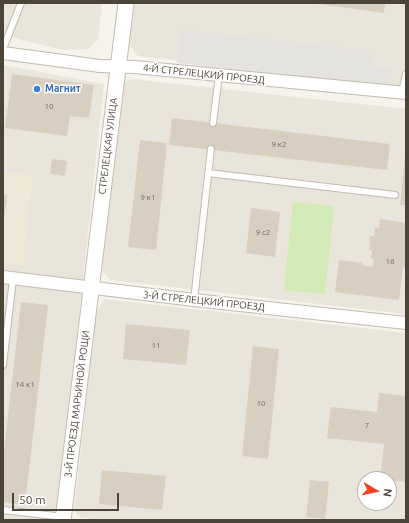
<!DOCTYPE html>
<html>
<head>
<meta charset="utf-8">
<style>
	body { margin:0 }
	#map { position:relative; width:409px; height:523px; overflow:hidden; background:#f6f3ec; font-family:Ubuntu,sans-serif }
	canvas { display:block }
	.frame { position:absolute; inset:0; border:4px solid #4b4439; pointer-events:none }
	.north { position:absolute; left:357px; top:471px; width:40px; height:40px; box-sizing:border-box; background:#fff; border:1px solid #b7b4b0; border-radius:50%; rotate:99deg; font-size:11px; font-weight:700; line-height:16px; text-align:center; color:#4b4439 }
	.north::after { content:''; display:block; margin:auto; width:14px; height:18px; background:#fc3f1d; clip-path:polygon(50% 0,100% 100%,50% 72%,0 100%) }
	.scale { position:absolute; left:12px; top:493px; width:107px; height:18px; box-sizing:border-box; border:2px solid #4b4439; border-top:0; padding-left:5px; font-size:12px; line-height:14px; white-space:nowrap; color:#4b4439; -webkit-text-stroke:3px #fff; paint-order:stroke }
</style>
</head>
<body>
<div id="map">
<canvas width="409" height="523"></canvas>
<div class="frame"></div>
<div class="north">N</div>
<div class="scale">50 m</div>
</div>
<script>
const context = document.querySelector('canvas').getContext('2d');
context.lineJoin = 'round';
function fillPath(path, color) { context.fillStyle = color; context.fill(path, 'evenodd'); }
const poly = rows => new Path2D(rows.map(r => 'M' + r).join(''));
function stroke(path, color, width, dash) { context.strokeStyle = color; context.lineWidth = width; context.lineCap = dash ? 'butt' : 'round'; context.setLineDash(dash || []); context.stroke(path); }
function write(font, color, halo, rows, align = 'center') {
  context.font = font + ' Ubuntu,sans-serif'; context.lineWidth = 3; context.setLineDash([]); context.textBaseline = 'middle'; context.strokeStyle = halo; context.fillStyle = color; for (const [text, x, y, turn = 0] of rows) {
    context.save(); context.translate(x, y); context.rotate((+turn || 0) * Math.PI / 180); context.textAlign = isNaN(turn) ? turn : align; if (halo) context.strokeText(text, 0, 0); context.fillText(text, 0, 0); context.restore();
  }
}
const residential = poly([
	[3,3,102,3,98,39,89,49,62,50,3,35],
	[133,3,406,3,406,87,138,56,129,45],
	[3,65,104,84,57,520,3,520],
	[131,79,406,109,406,314,111,280,100,268,119,85],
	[104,299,406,333,406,520,107,520,81,518,74,511,96,312],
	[365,479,389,479,389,503,365,503]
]);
const education = poly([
	[3,172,32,176,23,265,3,263]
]);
const green = poly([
	[293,202,334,206,325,294,284,290]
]);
const parking = poly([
	[181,30,372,51,371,66,392,68,390,87,177,63]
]);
const building = poly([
	[312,3,385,3,384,13],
	[12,74,94,85,89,118,70,116,67,136,5,128],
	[172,118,390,144,387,170,169,145],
	[140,140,167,143,156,250,128,247],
	[405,157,406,157,406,205,400,205],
	[52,159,67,161,65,176,50,174],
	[3,195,7,195,4,220,3,220],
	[251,208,280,212,275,257,246,253],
	[380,219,406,223,406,268,403,267,399,300,335,292,339,260,362,263,362,265,373,267,374,259,371,259,372,250,369,250,370,236,374,236,375,227,379,228],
	[21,302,48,305,25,505,3,502,3,460],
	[126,324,190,330,186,365,123,359],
	[253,346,279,349,268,459,242,456],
	[379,393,406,396,406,482,389,480,389,479,380,479,384,444,327,438,331,407,377,412],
	[102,470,166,476,162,510,99,504],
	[310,480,329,482,325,519,306,517]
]);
const service = poly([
	[3,49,21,3],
	[402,92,406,74],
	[213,123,219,75],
	[208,173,395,195],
	[194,300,211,149],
	[3,365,13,279],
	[3,510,64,517]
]);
const minor = poly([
	[3,53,100,66,135,67,406,93],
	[3,277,194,300,406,323]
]);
const tertiary = poly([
	[63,520,126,3]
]);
const markers = [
	[37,89,4,"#3f7fe0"]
];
const numberNames = [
	["10",49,106],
	["9 к2",279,144],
	["9 к1",148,197],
	["9 с2",263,232],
	["16",390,261],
	["11",156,345],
	["14 к1",25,384],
	["10",261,403],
	["7",367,425]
];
const streetNames = [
	["4-Й СТРЕЛЕЦКИЙ ПРОЕЗД",204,74,6],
	["СТРЕЛЕЦКАЯ УЛИЦА",108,146,-83],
	["3-Й СТРЕЛЕЦКИЙ ПРОЕЗД",204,301,6],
	["3-Й ПРОЕЗД МАРЬИНОЙ РОЩИ",77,404,-83]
];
const shopNames = [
	["Магнит",45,89]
];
fillPath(residential, '#eae5da');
fillPath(education, '#efe8d6');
fillPath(green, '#d2eab5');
fillPath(parking, '#e5e3e0');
fillPath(building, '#d8cfc1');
stroke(service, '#c2bbae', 8);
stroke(minor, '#c2bbae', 14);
stroke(tertiary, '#c2bbae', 17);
stroke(service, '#fff', 6);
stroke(minor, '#fff', 12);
stroke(tertiary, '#fff', 15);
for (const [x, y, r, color] of markers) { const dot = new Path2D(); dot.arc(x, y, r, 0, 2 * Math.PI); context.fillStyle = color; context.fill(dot); stroke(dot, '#fff', 1.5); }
write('8px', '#6e675b', null, numberNames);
write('10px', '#4b4439', '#fff', streetNames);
write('bold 10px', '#366cbe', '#fff', shopNames, 'left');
</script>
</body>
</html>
